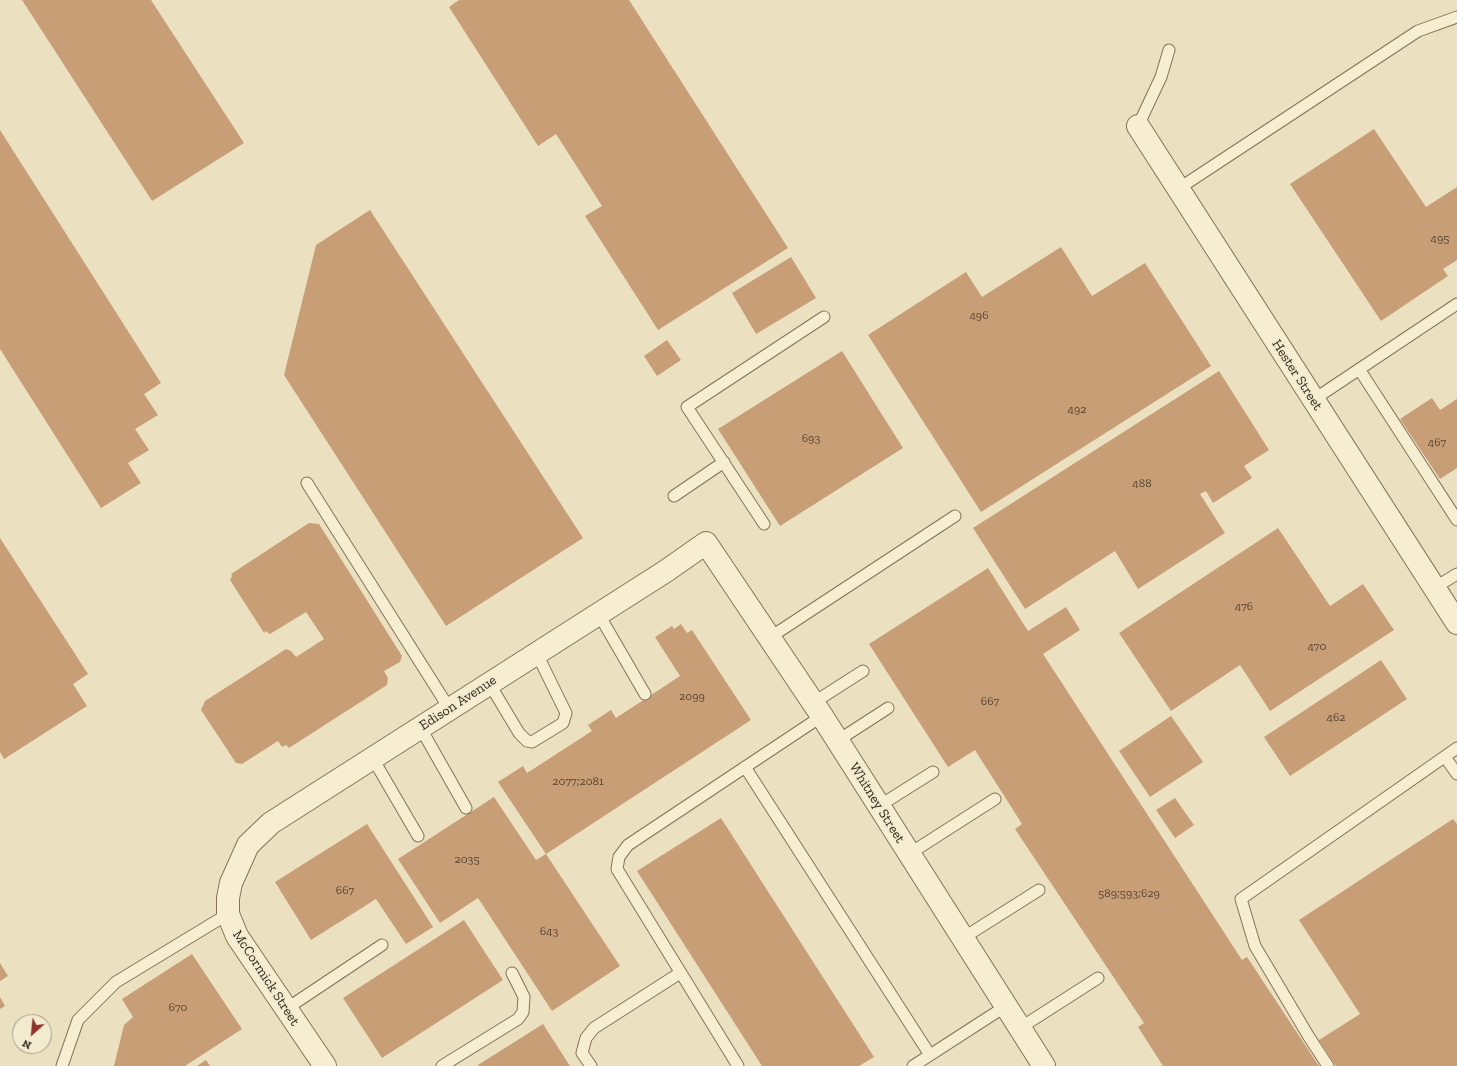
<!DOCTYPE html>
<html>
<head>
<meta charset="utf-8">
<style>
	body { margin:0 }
	#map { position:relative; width:1457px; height:1066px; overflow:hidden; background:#ebe1c0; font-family:"Zilla Slab",serif }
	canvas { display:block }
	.north { position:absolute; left:12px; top:1014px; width:40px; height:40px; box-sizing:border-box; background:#f3ebcf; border:1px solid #a79d88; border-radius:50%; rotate:207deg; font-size:11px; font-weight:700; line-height:16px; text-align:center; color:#34291d }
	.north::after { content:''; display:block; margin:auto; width:14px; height:18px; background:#90312b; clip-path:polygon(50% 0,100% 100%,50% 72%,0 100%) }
</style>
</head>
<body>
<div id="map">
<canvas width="1457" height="1066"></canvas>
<div class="north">N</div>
</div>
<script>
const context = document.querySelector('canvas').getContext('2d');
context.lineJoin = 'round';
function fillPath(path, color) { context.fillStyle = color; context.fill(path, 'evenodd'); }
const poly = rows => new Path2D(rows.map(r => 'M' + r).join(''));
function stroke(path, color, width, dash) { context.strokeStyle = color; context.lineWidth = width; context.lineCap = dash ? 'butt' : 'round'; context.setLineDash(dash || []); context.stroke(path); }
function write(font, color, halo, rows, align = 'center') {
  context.font = font + ' "Zilla Slab",serif'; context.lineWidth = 4; context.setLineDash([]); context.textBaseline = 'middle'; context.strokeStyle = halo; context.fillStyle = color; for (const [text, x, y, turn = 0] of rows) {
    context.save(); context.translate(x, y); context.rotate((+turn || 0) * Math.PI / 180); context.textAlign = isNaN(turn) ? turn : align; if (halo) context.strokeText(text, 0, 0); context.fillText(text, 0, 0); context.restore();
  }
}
const building = poly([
	[22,0,151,0,244,143,152,201],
	[459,0,629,0,788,248,658,330,585,216,602,206,556,134,538,146,449,7],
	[1374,129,1426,207,1457,187,1457,260,1443,269,1448,276,1381,321,1290,184],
	[0,130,161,383,144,394,158,415,135,429,149,450,128,463,141,483,101,508,0,349],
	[370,210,583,538,446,626,284,375,316,245],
	[1061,247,1092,296,1145,263,1211,366,981,512,868,335,966,272,982,297],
	[791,257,816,298,756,334,732,293],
	[667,340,681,360,657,376,644,356],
	[842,351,903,448,780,526,718,429],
	[1219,371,1269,450,1244,466,1252,478,1213,503,1206,491,1200,494,1225,533,1138,589,1115,551,1025,609,973,528],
	[1432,398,1440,410,1457,399,1457,468,1440,479,1400,419],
	[309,523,319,524,402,656,400,662,384,671,388,678,387,685,289,748,286,745,282,747,278,741,242,764,236,763,201,710,205,701,286,649,291,651,296,657,324,639,306,612,270,634,266,631,264,633,230,580,232,576,231,574],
	[1278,528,1330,606,1363,584,1394,630,1270,711,1240,665,1171,711,1119,633],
	[0,538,88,674,73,684,87,706,4,759,0,752],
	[988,568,1028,631,1066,607,1080,630,1043,654,1242,960,1247,957,1319,1066,1163,1066,1138,1027,1144,1023,1015,829,1022,824,975,750,948,767,869,644],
	[681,624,687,633,692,630,751,720,546,854,620,966,552,1011,478,898,440,923,398,859,494,797,536,860,546,854,498,782,523,766,527,773,592,731,588,725,611,710,616,718,680,676,655,637,672,626,674,629],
	[1381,660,1407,699,1290,776,1264,737],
	[1171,716,1203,762,1150,797,1119,751],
	[1175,798,1194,825,1175,838,1156,810],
	[721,818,874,1057,859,1066,762,1066,637,871],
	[1453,819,1457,824,1457,1066,1336,1066,1319,1040,1360,1014,1299,920],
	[367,824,433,927,406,944,376,899,311,940,275,882],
	[464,920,503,980,382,1058,343,998],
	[192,954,242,1029,185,1066,114,1066,124,1025,133,1017,122,999],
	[0,963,8,976,0,981],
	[0,997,5,1006,0,1009],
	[543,1024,570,1066,478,1066,478,1065],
	[206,1060,210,1066,197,1066]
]);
const lane = poly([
	[1138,126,1161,77,1169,50],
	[1178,189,1418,31,1457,17],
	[1359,369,1457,520],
	[1313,400,1457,304],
	[307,483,449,708],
	[674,496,724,462],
	[764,524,687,407,824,317],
	[1434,588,1457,574],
	[598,613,645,694],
	[769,638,955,516],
	[489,683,519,733,527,741,532,742,563,723,566,713,536,652],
	[813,703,863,671],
	[420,727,466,808],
	[837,741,888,708],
	[372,757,418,836],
	[1445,757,1457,774],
	[745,767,930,1055],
	[879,806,933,772],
	[909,854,995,799],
	[963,938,1039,890],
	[286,1009,382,945],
	[1020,1028,1098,978],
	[62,1066,78,1020,116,982,228,914],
	[442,1066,518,1019,523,1012,524,997,512,973],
	[591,1066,582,1053,586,1038,594,1028,680,973],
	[738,1066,617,869,619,857,628,845,822,716],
	[913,1066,1006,1006],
	[1328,1066,1309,1037,1255,946,1241,899,1457,748]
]);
const street = poly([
	[1138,126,1457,623],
	[325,1066,237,936,228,914,228,898,231,883,248,845,271,823,666,571,706,543,822,716,1044,1066]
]);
const numberNames = [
	["495",1440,239],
	["496",979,316],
	["492",1077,410],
	["693",811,439],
	["467",1437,443],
	["488",1142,484],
	["476",1244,607],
	["470",1317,647],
	["2099",692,697],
	["667",990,702],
	["462",1336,718],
	["2077;2081",578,782],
	["2035",467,860],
	["667",345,891],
	["589;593;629",1129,894],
	["643",549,932],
	["670",178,1008]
];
const streetNames = [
	["Hester Street",1297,375,57],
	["Edison Avenue",458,703,-33],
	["Whitney Street",877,803,58],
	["McCormick Street",266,978,57]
];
fillPath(building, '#c89e77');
stroke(lane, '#847259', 13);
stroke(street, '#847259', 24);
stroke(lane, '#f7eed2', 11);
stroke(street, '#f7eed2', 22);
write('12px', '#594634', null, numberNames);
write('14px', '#34291d', '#f3ebcf', streetNames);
</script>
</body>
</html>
